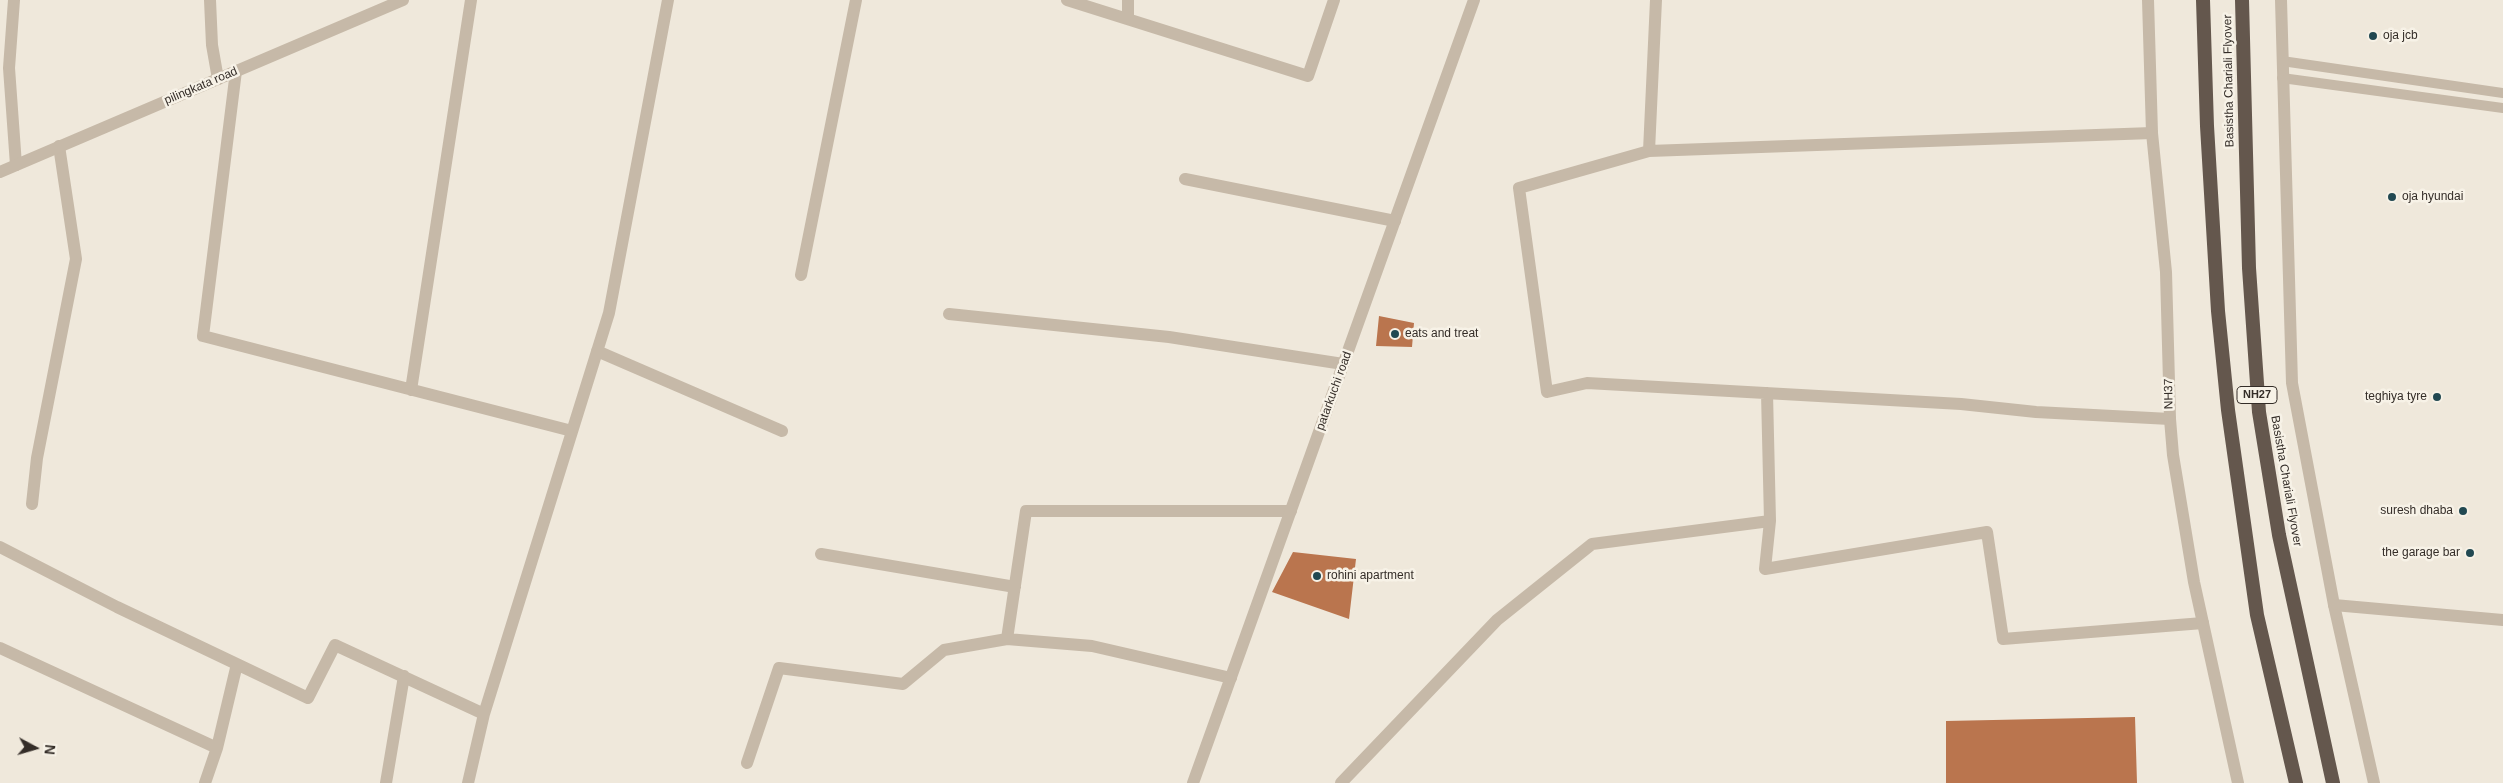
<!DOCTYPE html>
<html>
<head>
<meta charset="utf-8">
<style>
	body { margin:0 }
	#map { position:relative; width:2503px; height:783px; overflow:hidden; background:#efe8db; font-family:Helvetica,sans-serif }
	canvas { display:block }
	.north { position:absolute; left:10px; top:723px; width:50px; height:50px; -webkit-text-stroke:4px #f7f2e7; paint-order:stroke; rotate:96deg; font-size:14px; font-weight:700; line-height:20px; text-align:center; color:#342d28 }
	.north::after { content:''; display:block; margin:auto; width:18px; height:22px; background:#342d28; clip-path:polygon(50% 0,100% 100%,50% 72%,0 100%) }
</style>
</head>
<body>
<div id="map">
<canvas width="2503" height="783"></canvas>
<div class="north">N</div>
</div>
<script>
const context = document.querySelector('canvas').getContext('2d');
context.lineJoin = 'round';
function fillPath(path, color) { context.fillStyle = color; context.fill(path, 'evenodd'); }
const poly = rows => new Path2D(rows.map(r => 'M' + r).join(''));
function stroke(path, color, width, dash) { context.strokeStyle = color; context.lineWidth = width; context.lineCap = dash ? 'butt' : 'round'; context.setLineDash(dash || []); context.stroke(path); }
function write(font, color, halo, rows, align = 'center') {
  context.font = font + ' Helvetica,sans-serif'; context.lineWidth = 5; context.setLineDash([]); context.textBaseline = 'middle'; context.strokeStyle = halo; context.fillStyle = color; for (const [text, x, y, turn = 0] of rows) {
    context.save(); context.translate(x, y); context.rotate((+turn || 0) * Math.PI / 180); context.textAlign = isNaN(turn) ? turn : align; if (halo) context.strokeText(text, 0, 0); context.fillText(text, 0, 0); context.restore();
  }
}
const building = poly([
	[1379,316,1414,323,1412,347,1376,346],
	[1293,552,1356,559,1349,619,1272,592],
	[2135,717,2137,783,1946,783,1946,721]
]);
const service = poly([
	[2282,61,2503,93],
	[2282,78,2503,108]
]);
const minor = poly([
	[14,0,9,68,16,165],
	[210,0,212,45,218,79],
	[1067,0,1308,76,1334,0],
	[1656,0,1649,151,2152,133],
	[1128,19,1128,0],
	[236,71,203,336,572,431],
	[1649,151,1519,188,1547,392,1587,383,1961,404,2036,412,2170,419],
	[1185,179,1395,221],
	[801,275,856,0],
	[949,314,1169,337,1343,364],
	[597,351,782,431],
	[411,390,471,0],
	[1767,393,1770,521,1765,569,1987,532,2003,639,2203,623],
	[32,504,37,458,76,259,59,146],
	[0,547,117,607,308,698,335,645,484,714,609,313,668,0],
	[821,554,1015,587],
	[2334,605,2503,620],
	[1007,639,1026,511,1291,511],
	[0,648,217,748,205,783],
	[217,748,237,664],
	[747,763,779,668,903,684,944,650,1007,639,1092,646,1231,678],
	[386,783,404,676],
	[468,783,484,714],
	[1341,783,1497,620,1592,544,1770,521]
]);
const tertiary = poly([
	[2148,0,2152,133,2166,272,2170,419,2173,455,2194,582,2238,783],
	[2281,0,2292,383,2334,605,2374,783],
	[0,172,403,0],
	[1193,783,1474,0]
]);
const trunk = poly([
	[2203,0,2207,126,2218,311,2228,410,2257,615,2296,783],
	[2242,0,2249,268,2259,412,2279,535,2333,783]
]);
const markers = [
	[2373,36,5,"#214851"],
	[2392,197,5,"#214851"],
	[1395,334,5,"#214851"],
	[2437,397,5,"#214851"],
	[2463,511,5,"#214851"],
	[2470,553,5,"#214851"],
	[1317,576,5,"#214851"]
];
const shields = [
	[2257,395,40]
];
const shieldNames = [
	["NH27",2257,395]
];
const poiNames = [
	["oja jcb",2383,36],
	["oja hyundai",2402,197],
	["eats and treat",1405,334],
	["teghiya tyre",2427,397,"right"],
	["suresh dhaba",2453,511,"right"],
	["the garage bar",2460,553,"right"],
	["rohini apartment",1327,576]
];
const streetNames = [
	["Basistha Chariali Flyover",2229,81,-91],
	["pilingkata road",201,86,-23],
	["patarkuchi road",1334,391,-70],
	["NH37",2169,394,-91],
	["Basistha Chariali Flyover",2286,481,80]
];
fillPath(building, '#ba754e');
stroke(service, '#c6b9a8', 10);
stroke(minor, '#c6b9a8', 12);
stroke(tertiary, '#c6b9a8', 12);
stroke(trunk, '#64574d', 14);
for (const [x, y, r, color] of markers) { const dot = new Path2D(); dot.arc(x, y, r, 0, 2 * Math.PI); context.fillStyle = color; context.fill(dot); stroke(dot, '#f7f2e7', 2); }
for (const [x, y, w] of shields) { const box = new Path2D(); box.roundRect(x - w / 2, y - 8.5, w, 17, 4); context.fillStyle = '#f7f2e7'; context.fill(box); stroke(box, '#342d28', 1); }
write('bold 11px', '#342d28', null, shieldNames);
write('12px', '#342d28', '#f7f2e7', poiNames, 'left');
write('12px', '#342d28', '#f7f2e7', streetNames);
</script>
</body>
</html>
